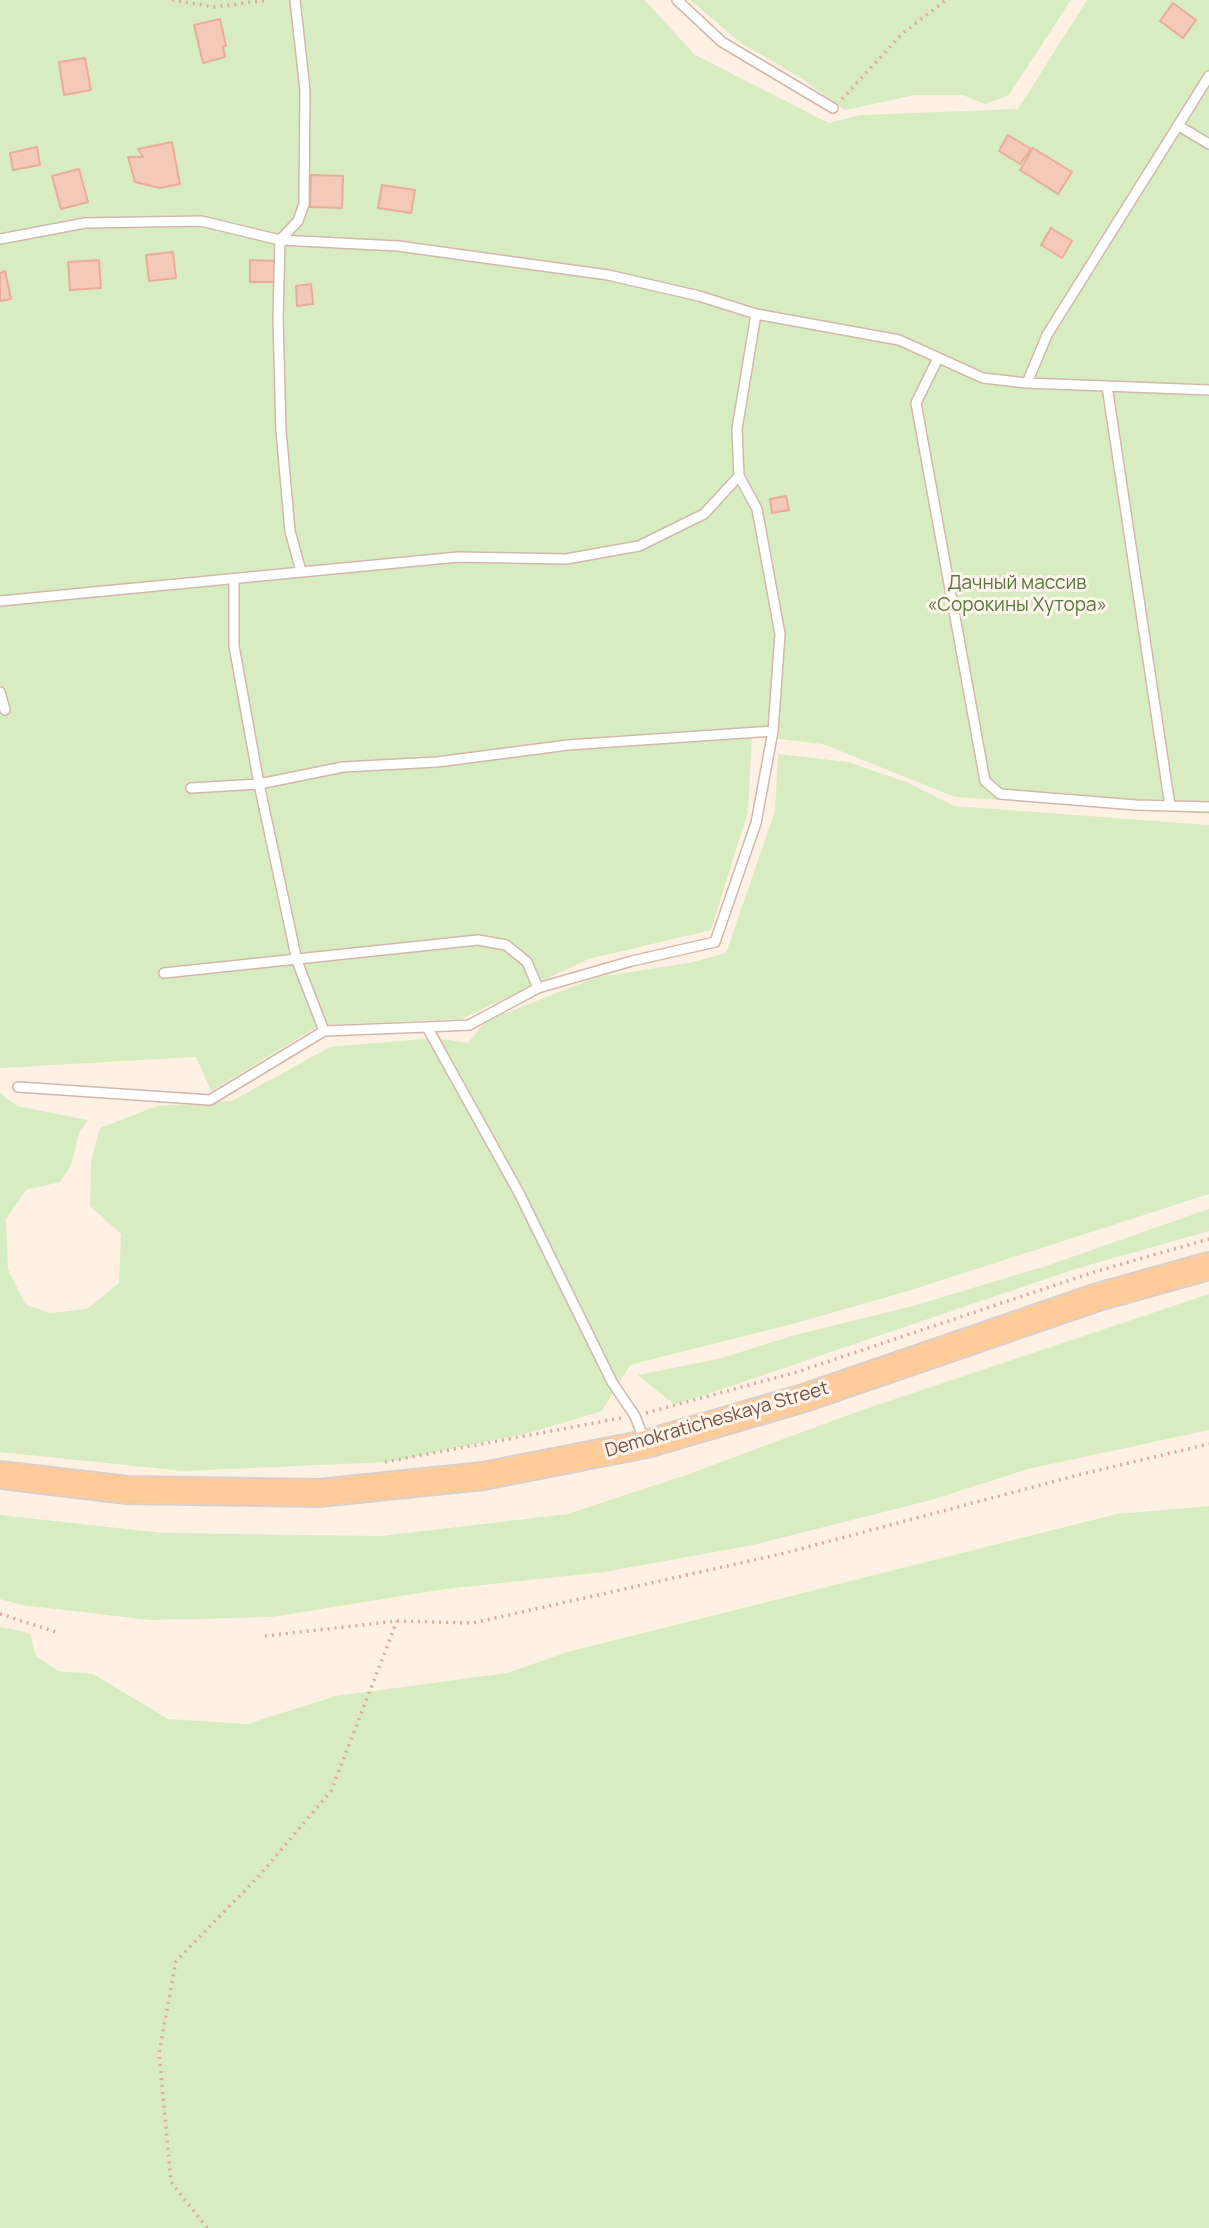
<!DOCTYPE html>
<html>
<head>
<meta charset="utf-8">
<style>
	body { margin:0 }
	canvas { display:block; background:#fef0e3 }
</style>
</head>
<body>
<canvas width="1209" height="2228"></canvas>
<script>
const context = document.querySelector('canvas').getContext('2d');
context.lineJoin = 'round';
function fillPath(path, color) { context.fillStyle = color; context.fill(path, 'evenodd'); }
const poly = rows => new Path2D(rows.map(r => 'M' + r).join(''));
function stroke(path, color, width, dash) { context.strokeStyle = color; context.lineWidth = width; context.lineCap = dash ? 'butt' : 'round'; context.setLineDash(dash || []); context.stroke(path); }
function write(font, color, halo, rows, align = 'center') {
  context.font = font + ' Manrope,sans-serif'; context.lineWidth = 6; context.setLineDash([]); context.textBaseline = 'middle'; context.strokeStyle = halo; context.fillStyle = color; for (const [text, x, y, turn = 0] of rows) {
    context.save(); context.translate(x, y); context.rotate((+turn || 0) * Math.PI / 180); context.textAlign = isNaN(turn) ? turn : align; if (halo) context.strokeText(text, 0, 0); context.fillText(text, 0, 0); context.restore();
  }
}
const green = poly([
	[0,0,645,0,695,55,829,123,861,115,1018,109,1087,0,1209,0,1209,814,955,797,823,744,752,736,748,812,711,930,589,959,461,1019,320,1025,211,1091,196,1057,0,1068],
	[690,0,1071,0,1008,96,985,104,963,95,915,95,845,110,801,78,741,43],
	[778,754,848,762,906,782,954,806,1209,825,1209,1194,908,1291,796,1323,630,1365,602,1411,532,1432,388,1462,183,1471,0,1452,0,1093,17,1106,88,1120,80,1131,71,1165,60,1182,26,1190,6,1219,8,1269,26,1305,51,1313,87,1309,119,1283,121,1234,90,1206,91,1161,100,1128,157,1106,232,1101,330,1047,435,1038,468,1043,486,1021,597,977,689,963,726,953,775,811],
	[1209,1209,1209,1231,1075,1269,675,1405,638,1375,722,1358,795,1335,913,1306,1049,1265],
	[1209,1294,1209,1430,1028,1469,931,1500,753,1545,604,1572,445,1589,271,1617,150,1620,22,1605,0,1599,0,1515,163,1533,381,1536,568,1514,689,1474,851,1414],
	[1209,1506,1209,2228,0,2228,0,1627,30,1633,36,1656,58,1671,93,1674,168,1719,247,1724,336,1696,507,1673,571,1651,1117,1514]
]);
const building = poly([
	[1173,3,1196,20,1183,38,1160,21,1173,3],
	[220,19,226,46,223,47,225,57,203,63,194,25,220,19],
	[85,58,91,90,64,95,59,62,85,58],
	[1008,135,1031,149,1020,164,999,151,1008,135],
	[172,142,180,184,160,188,135,182,128,157,143,157,138,149,172,142],
	[37,147,40,165,13,170,10,153,37,147],
	[1033,148,1072,172,1058,194,1020,170,1033,148],
	[79,169,88,202,61,209,52,176,79,169],
	[311,175,343,176,342,208,310,207,311,175],
	[382,185,415,190,411,213,378,208,382,185],
	[1051,228,1072,241,1062,258,1041,245,1051,228],
	[173,252,176,278,149,281,146,255,173,252],
	[99,260,101,288,70,290,68,262,99,260],
	[250,260,274,261,274,282,250,282,250,260],
	[5,271,11,299,0,301,0,273,5,271],
	[311,284,313,304,297,306,296,286,311,284],
	[786,496,789,510,772,513,770,499,786,496]
]);
const path = poly([
	[172,0,215,7,267,0],
	[842,99,903,33,946,0],
	[646,1413,797,1372,1094,1272,1209,1239],
	[385,1462,621,1418],
	[0,1614,59,1633],
	[265,1636,397,1621,473,1623,785,1553,1082,1474,1209,1444],
	[207,2228,171,2182,159,2053,176,1961,258,1877,331,1791,397,1621]
]);
const lane = poly([
	[295,0,305,90,304,204,298,221,280,240,278,318,281,431,290,531,301,571],
	[677,0,722,42,833,108],
	[1179,126,1209,144],
	[0,239,85,223,201,221,280,240,398,246,608,275,699,296,756,314,899,340,983,378,1027,383,1209,390],
	[938,358,916,403,985,781,1000,794,1136,805,1209,807],
	[1027,383,1047,335,1209,76],
	[1107,386,1170,806],
	[234,579,234,646,259,784,297,961,324,1031],
	[0,601,458,557,566,559,639,546,704,514,739,476,737,429,756,314],
	[0,692,5,710],
	[191,788,259,784,343,767,437,762,568,745,773,731,780,634,757,509,739,476],
	[164,973,478,940,506,945,527,962,538,988,632,961,715,942,756,823,773,731],
	[538,988,469,1025,427,1027,519,1193,612,1382,635,1416,645,1442],
	[18,1087,210,1100,324,1031,427,1027]
]);
const primary = poly([
	[0,1475,127,1490,319,1493,483,1476,646,1444,804,1398,1098,1297,1209,1266]
]);
const parkNames = [
	["Дачный массив",1017,584],
	["«Сорокины Хутора»",1017,606]
];
const streetNames = [
	["Demokraticheskaya Street",717,1420,-16]
];
fillPath(green, '#d8ecc1');
fillPath(building, '#f5c9b9');
stroke(building, '#e9ac98', 2);
stroke(lane, '#d2b8ab', 12);
stroke(primary, '#d9cfcb', 30);
stroke(path, '#daac9c', 3.5, [2, 5]);
stroke(lane, '#fff', 9);
stroke(primary, '#fc9', 26);
write('19px', '#56793c', '#fff4eb', parkNames);
write('19px', '#785247', '#fff4eb', streetNames);
</script>
</body>
</html>
